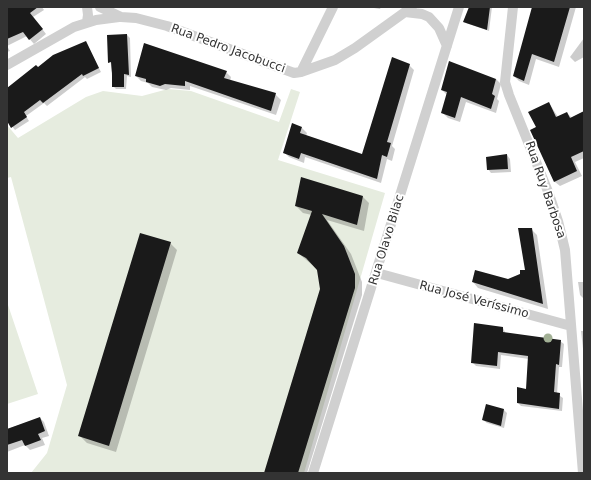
<!DOCTYPE html>
<html>
<head>
<meta charset="utf-8">
<style>
	body { margin:0 }
	#map { position:relative; width:591px; height:480px; overflow:hidden; background:#fff; font-family:"DejaVu Sans",sans-serif }
	canvas { display:block }
	.frame { position:absolute; inset:0; border:8px solid #333; pointer-events:none }
</style>
</head>
<body>
<div id="map">
<canvas width="591" height="480"></canvas>
<div class="frame"></div>
</div>
<script>
const context = document.querySelector('canvas').getContext('2d');
context.lineJoin = 'round';
function fillPath(path, color) { context.fillStyle = color; context.fill(path, 'evenodd'); }
const poly = rows => new Path2D(rows.map(r => 'M' + r).join(''));
function stroke(path, color, width, dash) { context.strokeStyle = color; context.lineWidth = width; context.lineCap = dash ? 'butt' : 'round'; context.setLineDash(dash || []); context.stroke(path); }
function write(font, color, halo, rows, align = 'center') {
  context.font = font + ' "DejaVu Sans",sans-serif'; context.lineWidth = 4; context.setLineDash([]); context.textBaseline = 'middle'; context.strokeStyle = halo; context.fillStyle = color; for (const [text, x, y, turn = 0] of rows) {
    context.save(); context.translate(x, y); context.rotate((+turn || 0) * Math.PI / 180); context.textAlign = isNaN(turn) ? turn : align; if (halo) context.strokeText(text, 0, 0); context.fillText(text, 0, 0); context.restore();
  }
}
const green = poly([
	[168,89,191,91,279,122,291,89,300,92,278,160,385,193,304,473,31,473,47,453,67,385,11,177,7,178,7,125,18,138,86,97,103,91,142,96],
	[7,302,38,394,7,404]
]);
const shadow = poly([
	[7,7,42,7,44,10,33,17,46,34,34,44,27,36,7,46],
	[368,7,381,7,380,9],
	[470,7,492,7,489,31,466,23],
	[533,7,576,7,559,67,536,59,529,85,519,81,514,76],
	[127,35,130,38,131,77,127,76,126,89,116,89,113,86,108,36],
	[584,38,584,57,575,62,570,57],
	[85,42,101,72,87,79,85,77,47,106,44,103,26,116,29,121,15,130,7,120,7,88,38,68],
	[7,46,10,51,7,52],
	[409,65,414,70,392,146,395,149,392,161,387,159,381,183,305,157,304,163,289,157,284,152,302,128,307,133,306,136,363,156],
	[226,72,231,77,230,81,275,94,281,100,276,115,190,86,190,90,171,88,166,90,152,87,148,83,141,81,136,76],
	[496,79,501,84,497,99,499,101,496,113,466,102,460,122,448,118,443,113,447,95,442,90],
	[549,103,558,117,567,113,572,118,584,112,584,158,575,162,582,176,560,186,555,182,531,130,537,128],
	[507,155,510,159,511,172,491,173,488,169],
	[363,197,369,203,364,231,327,220,351,254,362,282,362,295,307,473,265,473,320,297,320,276,317,269,298,253,312,215,303,213,296,206],
	[531,229,537,235,548,309,478,288,473,282,508,280,526,271],
	[170,243,177,250,116,452,87,443,80,436],
	[578,282,584,282,584,299,580,295],
	[503,328,506,334,560,341,564,344,562,367,559,367,557,394,563,398,562,411,521,406,518,403,527,390,529,359,501,355,500,369,476,366,472,362],
	[581,331,584,331,584,350,583,349],
	[504,410,507,413,504,428,487,423,483,420],
	[40,418,44,422,49,436,42,438,45,445,30,450,25,445,7,452,7,429]
]);
const building = poly([
	[7,7,38,7,30,13,43,29,29,40,23,32,7,39],
	[469,7,490,7,487,30,463,22],
	[532,7,570,7,554,62,532,54,524,81,513,76],
	[127,34,129,75,124,74,124,87,112,87,112,73,111,62,108,63,107,35],
	[86,41,99,68,83,76,82,74,43,103,40,100,24,112,27,117,11,128,7,121,7,88,36,65,38,67,53,55],
	[144,43,227,71,224,78,276,93,271,111,185,81,185,86,165,84,160,86,146,82,146,79,135,76],
	[392,57,410,64,387,142,391,143,387,157,382,155,377,179,301,153,299,159,283,153,292,123,302,127,300,133,362,154],
	[449,61,496,79,492,94,495,96,491,109,461,97,455,118,441,113,447,92,441,90],
	[549,102,556,117,567,112,570,118,584,111,584,151,571,157,577,171,554,182,530,130,536,127,528,112],
	[507,154,508,169,487,170,486,157],
	[301,177,363,196,357,225,322,214,344,246,355,274,355,288,298,473,264,473,320,289,317,270,306,258,297,253,312,211,295,206],
	[518,228,532,228,543,304,472,282,475,270,508,279,520,274,520,270,525,270],
	[140,233,171,242,109,446,78,436],
	[474,323,503,327,503,332,561,340,559,365,556,364,554,392,560,393,559,409,517,403,517,387,526,389,528,356,498,352,497,366,471,363],
	[486,404,504,409,501,426,482,420],
	[40,417,45,431,38,434,41,440,25,446,22,440,7,445,7,429]
]);
const street = poly([
	[87,7,88,15,87,22],
	[100,7,121,17,136,18,167,26,294,73,301,72,335,60,355,48,412,7],
	[513,7,505,82,509,95,549,194,558,221,565,250,583,473],
	[405,12,422,14,429,17,439,28,447,46],
	[7,65,74,27,96,20,119,17],
	[301,72,333,7],
	[377,273,571,326],
	[313,473,459,7]
]);
const trees = [
	[548,338]
];
const streetNames = [
	["Rua Pedro Jacobucci",228,49,20],
	["Rua Ruy Barbosa",545,190,71],
	["Rua Olavo Bilac",387,240,-73],
	["Rua José Veríssimo",474,300,15]
];
fillPath(green, '#e6ecdf');
fillPath(shadow, '#0003');
fillPath(building, '#1a1a1a');
stroke(street, '#d0d0d0', 10);
context.fillStyle = '#a2b095';
for (const [x, y] of trees) { context.beginPath(); context.arc(x, y, 4.5, 0, 2 * Math.PI); context.fill(); }
write('12px', '#333', '#fff', streetNames);
</script>
</body>
</html>
